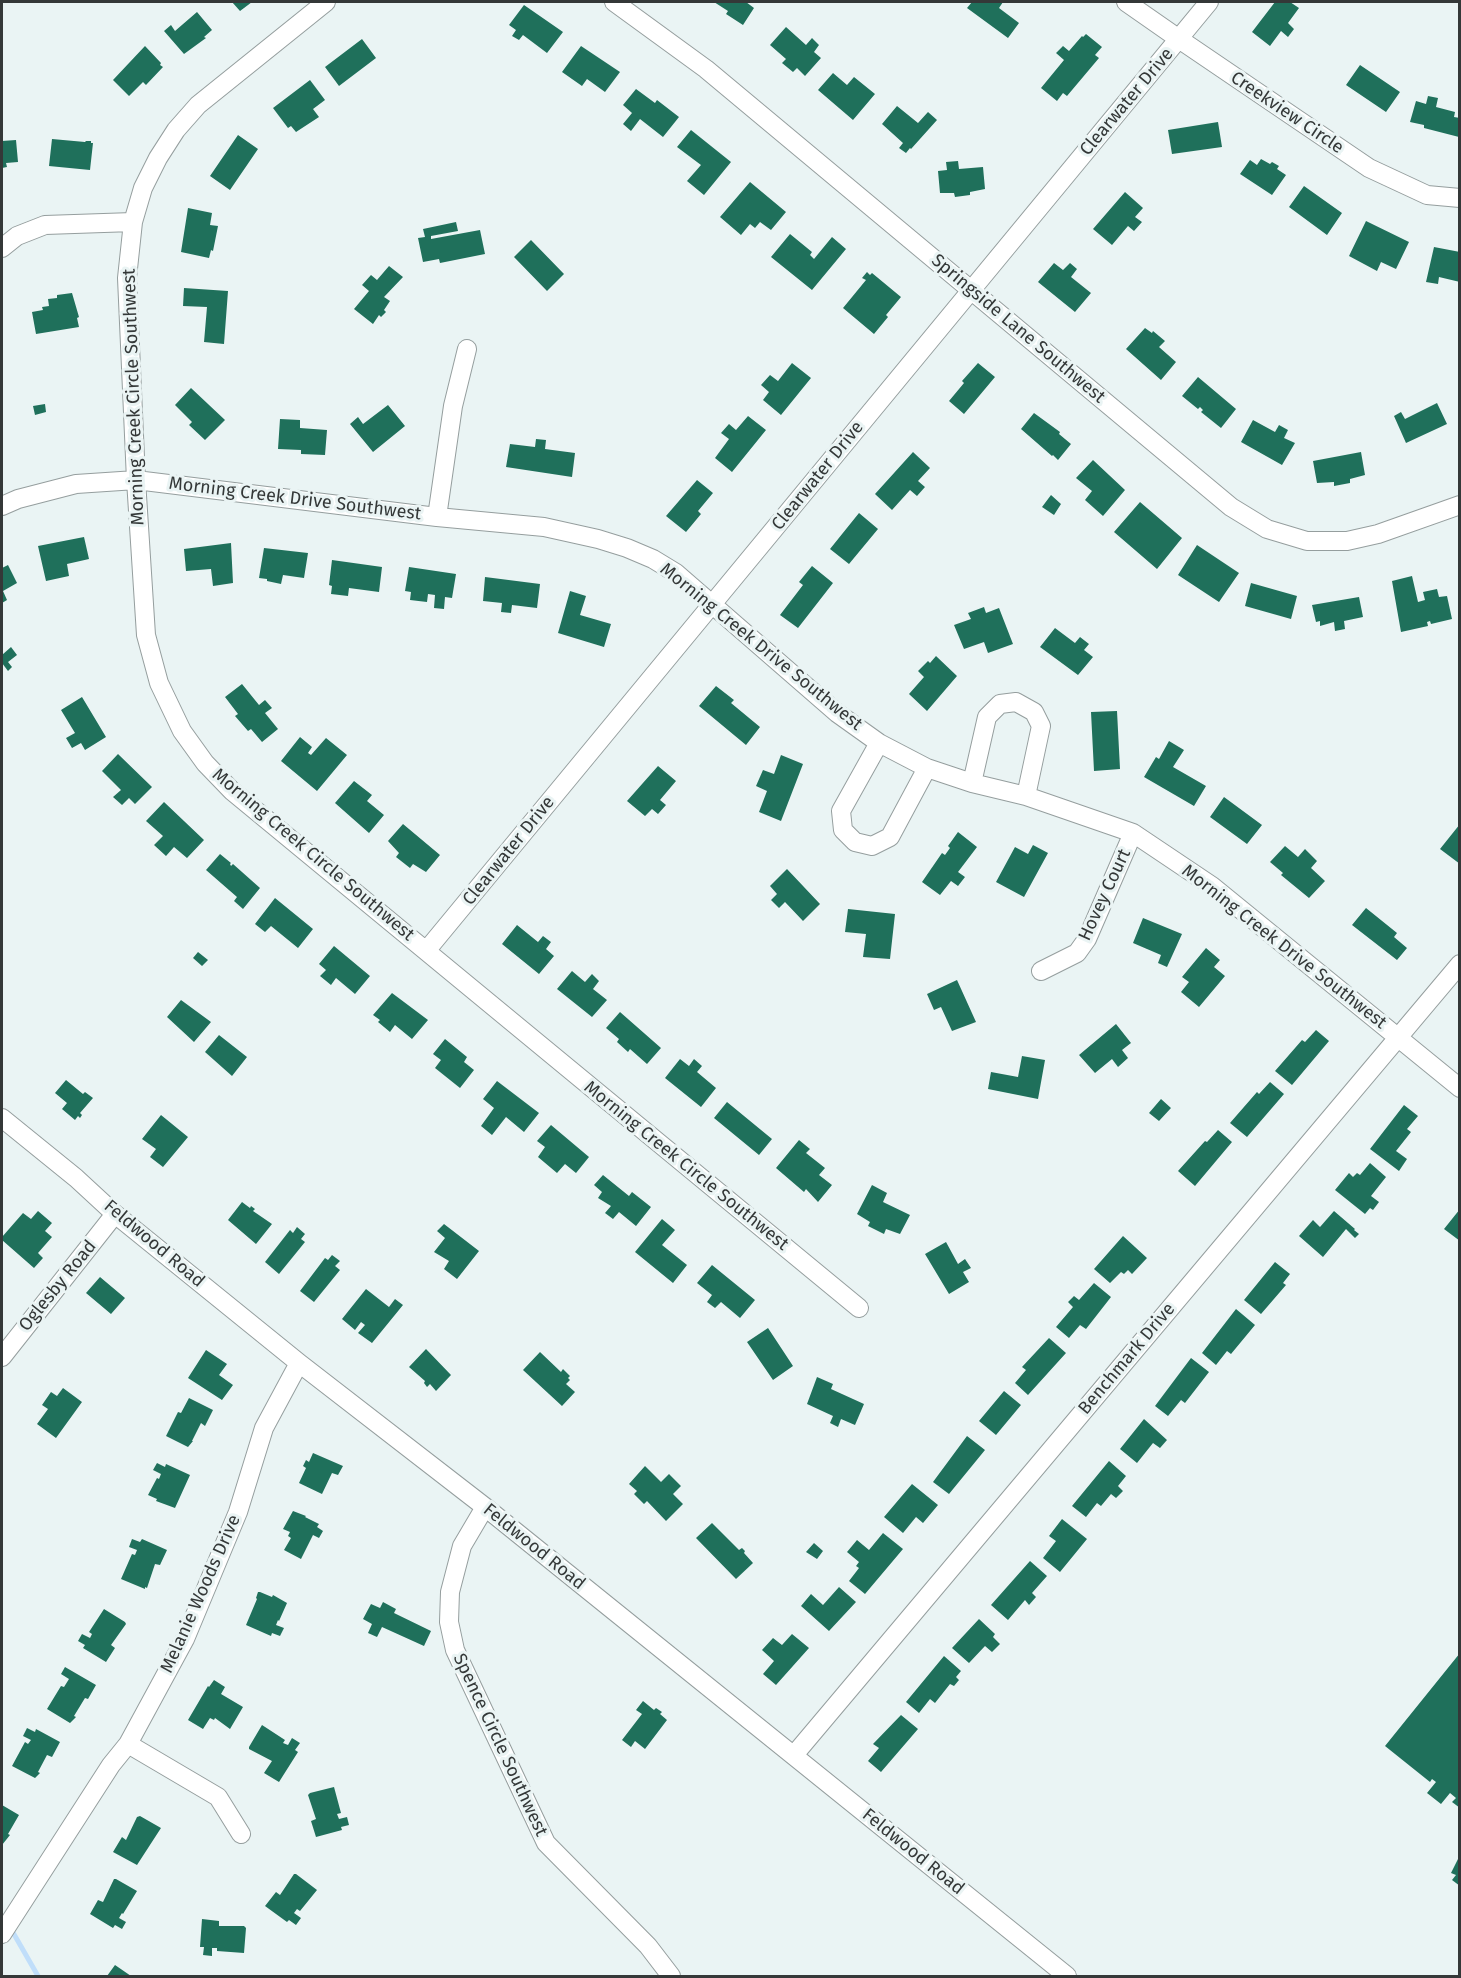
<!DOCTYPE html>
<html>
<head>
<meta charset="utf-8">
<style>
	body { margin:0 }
	#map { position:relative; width:1461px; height:1978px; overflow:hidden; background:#eaf4f4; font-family:"Fira Sans",sans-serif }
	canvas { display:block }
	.frame { position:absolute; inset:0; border:3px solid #343838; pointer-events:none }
</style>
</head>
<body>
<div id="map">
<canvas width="1461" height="1978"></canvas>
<div class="frame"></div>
</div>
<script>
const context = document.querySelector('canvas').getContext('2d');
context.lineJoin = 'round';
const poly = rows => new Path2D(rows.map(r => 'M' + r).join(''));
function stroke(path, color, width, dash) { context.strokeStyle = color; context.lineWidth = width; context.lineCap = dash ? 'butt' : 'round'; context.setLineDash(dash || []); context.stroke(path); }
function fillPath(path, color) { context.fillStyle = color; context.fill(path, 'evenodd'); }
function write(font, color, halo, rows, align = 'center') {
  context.font = font + ' "Fira Sans",sans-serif'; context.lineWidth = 6; context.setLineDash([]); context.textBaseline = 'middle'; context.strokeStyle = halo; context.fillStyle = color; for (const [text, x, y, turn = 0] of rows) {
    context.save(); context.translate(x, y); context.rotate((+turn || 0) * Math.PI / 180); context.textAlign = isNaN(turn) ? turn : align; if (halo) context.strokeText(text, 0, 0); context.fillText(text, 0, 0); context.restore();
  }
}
const stream = poly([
	[11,1929,38,1976]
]);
const building = poly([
	[232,2,252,2,240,11],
	[714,2,746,2,754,8,743,25,726,14,728,11],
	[972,2,1003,2,999,8,1019,23,1008,38,967,8],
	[1275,2,1290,2,1299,8,1288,23,1294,29,1288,37,1281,31,1270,46,1252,32],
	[524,5,563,32,547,53,523,35,519,40,512,36,516,30,509,25],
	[197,12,212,30,204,37,206,38,184,54,164,31,171,25,175,31],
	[786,27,806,45,812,38,819,45,814,52,821,58,805,76,797,68,793,72,782,63,786,59,770,45],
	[1086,34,1102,47,1095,55,1099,58,1067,96,1063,93,1057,101,1041,88,1064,60,1056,53,1063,46,1069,51,1082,36,1083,37],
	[362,39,376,58,339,86,325,67],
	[145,46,161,63,160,65,163,67,146,85,143,82,129,96,113,80],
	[581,46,620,72,605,92,587,79,582,86,562,72],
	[1360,65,1400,92,1386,112,1346,85],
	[833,73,847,85,854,77,875,94,853,120,818,90],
	[310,80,325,100,313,109,319,117,296,132,291,126,288,128,273,108],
	[636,89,655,103,657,100,679,117,663,137,640,119,631,131,623,124,632,113,623,105],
	[1428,96,1438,98,1436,107,1455,112,1454,117,1460,118,1459,137,1424,128,1424,125,1410,122,1416,101,1426,104],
	[897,106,918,123,928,112,937,120,911,149,910,148,906,153,899,148,903,143,882,124],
	[1218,122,1222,147,1172,154,1168,130],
	[691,130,731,162,704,195,687,181,701,165,677,147],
	[238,135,258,149,230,190,210,176],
	[52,139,85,142,86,141,91,141,91,143,93,143,90,170,49,166],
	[16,140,18,162,6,163,7,167,2,168,2,141],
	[1261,159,1270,164,1272,162,1279,166,1277,169,1286,175,1272,195,1240,174,1250,160,1257,165],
	[958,161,959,169,983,167,985,189,970,192,970,195,955,197,954,193,940,193,938,171,947,170,946,162],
	[750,182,786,212,771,230,760,222,755,228,750,224,741,235,720,217],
	[1304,186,1342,213,1327,235,1289,207],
	[1125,192,1143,208,1135,217,1142,222,1134,231,1128,226,1112,245,1093,229],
	[188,208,212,213,210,225,218,226,213,251,211,250,209,258,181,252],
	[1366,221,1409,242,1396,269,1381,262,1377,271,1349,256],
	[456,222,458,231,431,236,431,239,480,230,485,254,440,263,439,259,423,262,418,238,425,237,423,229],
	[790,234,812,252,810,255,814,259,832,237,846,249,812,290,771,257],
	[531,240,564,274,547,291,514,257],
	[1434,247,1460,252,1460,282,1439,277,1438,284,1426,282],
	[1054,263,1063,270,1070,263,1077,269,1071,277,1091,293,1075,312,1038,282],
	[389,266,403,277,384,297,390,301,384,310,386,312,381,317,379,315,373,324,354,309,369,291,362,285,371,275,377,280],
	[867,272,870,275,872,273,901,297,886,315,888,317,874,334,843,308,866,280,862,278],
	[184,288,228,291,224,344,204,342,207,307,183,306],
	[72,293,79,317,77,318,79,327,36,334,32,312,43,310,42,307,49,306,48,299,57,298,57,295],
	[1145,328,1152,333,1153,331,1165,341,1159,347,1176,362,1161,380,1126,349],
	[792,363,811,378,781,415,763,400,769,392,761,385,770,375,778,381],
	[978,363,995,377,964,414,949,401,964,383,962,381],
	[1198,377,1236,409,1221,428,1201,412,1203,410,1200,407,1198,409,1182,396],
	[191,388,225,420,205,440,189,425,192,422,175,405],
	[1437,403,1447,424,1406,443,1394,416,1401,412,1405,419],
	[45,404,46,412,35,415,33,406],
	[388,405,405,426,373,452,350,424,358,417,363,424],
	[1034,413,1060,432,1059,434,1071,444,1058,460,1053,455,1052,456,1021,429],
	[748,416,766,430,732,472,715,458,729,439,721,433,729,424,736,430],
	[280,419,300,420,300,428,327,430,325,455,301,454,301,450,278,449],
	[1253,420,1275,432,1279,425,1288,430,1284,438,1295,443,1282,465,1241,442],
	[536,439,546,440,545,449,575,453,572,477,506,467,510,444,535,447],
	[913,452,930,468,918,481,925,487,917,496,910,490,892,510,875,494],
	[1361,452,1365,475,1350,479,1350,483,1334,486,1334,482,1317,483,1313,461],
	[1093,460,1125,490,1103,516,1085,500,1092,491,1076,478],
	[697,480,713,493,698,511,701,514,686,532,666,516],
	[1051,495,1061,504,1054,515,1042,507],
	[1140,502,1182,538,1157,569,1114,532],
	[859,513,878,529,849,564,830,549],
	[84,537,89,559,67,564,69,576,46,581,38,546],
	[231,543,233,583,213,586,211,569,186,571,184,549],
	[1197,545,1239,573,1219,602,1178,575],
	[264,548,308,553,304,578,283,575,281,584,267,581,267,579,259,578],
	[332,560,382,567,379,592,349,588,348,596,331,594,332,586,329,585],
	[8,565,17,583,3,591,7,600,2,603,2,568],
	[812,566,833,583,798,628,780,615,803,585,799,582],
	[409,567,456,574,452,598,445,597,444,609,434,608,435,595,428,594,427,602,410,600,411,592,405,591],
	[1412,576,1418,602,1425,600,1423,592,1437,589,1439,597,1447,596,1452,619,1431,624,1430,621,1427,622,1428,626,1401,632,1392,581],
	[485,577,540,584,537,608,512,605,511,613,501,612,502,603,483,601],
	[1251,583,1297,596,1291,619,1245,606],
	[570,591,586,596,580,615,611,624,604,647,558,633],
	[1359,597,1363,617,1344,621,1345,629,1335,631,1334,622,1320,626,1320,621,1316,622,1312,605],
	[984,607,986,613,999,608,1013,644,988,653,984,642,964,649,954,625,971,619,968,613],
	[1055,628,1075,643,1080,637,1089,644,1084,650,1093,657,1078,675,1040,647],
	[11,647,17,655,8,662,12,667,8,671,2,663,2,655],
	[936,656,957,676,927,711,909,694,924,677,918,671,928,661,930,663],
	[242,684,259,705,265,700,272,708,265,713,278,729,262,742,251,729,248,731,235,716,238,714,225,697],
	[716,686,734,700,731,703,760,727,746,745,699,706],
	[82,697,106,737,85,750,81,743,72,748,66,738,75,733,61,710],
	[1117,711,1120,769,1094,771,1091,712],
	[300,737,312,747,308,753,311,755,326,738,347,755,317,791,281,761],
	[1169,741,1184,750,1173,767,1206,786,1194,806,1144,777,1156,757,1159,759],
	[118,754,152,787,135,804,129,798,122,805,113,797,121,790,102,771],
	[781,755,803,764,781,821,759,812,767,791,756,786,763,770,774,774],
	[658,766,676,781,660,800,666,805,658,814,652,809,645,816,627,801],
	[354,781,372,795,367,801,384,815,369,833,335,803],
	[1224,797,1262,825,1247,844,1210,817],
	[164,802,204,840,187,858,174,847,166,856,154,845,163,836,146,821],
	[403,824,440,855,426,872,413,864,410,868,396,857,399,853,388,841],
	[1460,824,1460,864,1440,849],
	[958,832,977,847,958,872,965,877,958,886,951,881,940,895,922,882,942,853,945,855,950,848,948,846],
	[1033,845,1048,853,1024,897,996,882,1015,847,1028,854],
	[1285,846,1298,857,1305,849,1317,861,1311,868,1325,881,1309,898,1281,875,1283,873,1270,862],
	[220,854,231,863,230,864,231,866,233,864,260,888,243,909,234,901,237,897,206,870],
	[787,869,820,904,803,921,785,902,779,908,771,900,777,894,770,886],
	[275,898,313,929,298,948,271,926,265,932,255,924],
	[1366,908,1397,933,1394,937,1407,948,1397,960,1352,925],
	[848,909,895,914,890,959,863,957,866,934,845,932],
	[1143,918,1182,934,1167,967,1158,963,1161,955,1133,943],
	[517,925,538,942,543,936,551,942,546,949,554,956,539,974,502,944],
	[334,946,370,976,355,994,336,978,331,985,320,976,326,970,319,964],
	[1206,948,1220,960,1214,967,1225,976,1199,1007,1181,992,1189,982,1182,977],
	[198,952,208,960,202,966,193,958],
	[572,971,585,982,592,974,599,981,593,989,607,1000,592,1017,557,989],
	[957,980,976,1022,952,1031,941,1007,934,1010,927,994],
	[392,993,428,1020,412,1039,395,1025,390,1032,378,1022,380,1020,373,1015],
	[181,1000,211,1022,194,1042,167,1017],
	[620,1012,661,1048,647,1064,630,1049,628,1052,617,1042,619,1039,606,1028],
	[1116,1024,1131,1043,1122,1050,1128,1058,1118,1067,1112,1059,1095,1073,1079,1055],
	[1316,1030,1329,1041,1292,1085,1275,1071,1302,1040,1305,1042],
	[219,1035,247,1057,232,1076,205,1052],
	[445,1039,467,1057,464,1062,474,1070,460,1088,435,1068,441,1060,433,1054],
	[1022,1056,1045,1060,1038,1099,988,1089,991,1072,1018,1077],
	[680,1059,689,1066,694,1059,702,1066,697,1072,716,1088,701,1107,665,1078],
	[66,1080,83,1094,85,1092,93,1098,80,1113,82,1115,80,1118,78,1116,75,1120,62,1109,67,1103,55,1093],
	[497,1081,539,1113,524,1132,506,1117,492,1135,481,1126,494,1108,483,1099],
	[1270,1082,1284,1094,1247,1137,1230,1123,1257,1092,1259,1094],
	[1161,1099,1171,1108,1159,1121,1149,1113],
	[727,1102,772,1139,759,1155,714,1118],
	[1404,1105,1418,1116,1407,1129,1411,1132,1396,1151,1407,1159,1399,1171,1370,1149],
	[161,1115,188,1137,163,1167,150,1157,156,1149,142,1139],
	[551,1125,589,1157,576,1173,565,1164,557,1173,538,1157,545,1147,537,1141],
	[1218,1130,1232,1142,1195,1186,1178,1171,1205,1141,1207,1142],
	[799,1140,810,1149,806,1153,825,1168,819,1175,832,1185,818,1202,806,1189,804,1192,776,1168],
	[1370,1163,1386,1177,1371,1196,1379,1202,1373,1210,1370,1208,1365,1214,1335,1190,1349,1173,1353,1177,1357,1173,1360,1175],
	[603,1175,629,1196,632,1192,651,1207,636,1226,619,1212,613,1219,605,1213,611,1206,598,1198,602,1192,594,1185],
	[872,1185,887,1193,883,1202,910,1215,900,1234,886,1229,884,1234,868,1226,870,1222,857,1214],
	[242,1202,250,1208,251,1206,255,1209,253,1211,272,1224,256,1244,228,1220],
	[1460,1209,1460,1241,1444,1229],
	[38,1211,52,1223,45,1231,52,1237,38,1253,43,1258,34,1268,2,1240,2,1237,23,1213,31,1219],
	[1334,1211,1355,1229,1354,1230,1359,1234,1355,1238,1346,1229,1323,1257,1299,1236,1313,1220,1320,1227],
	[662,1219,675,1230,662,1245,687,1265,673,1283,635,1252],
	[444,1224,479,1251,457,1279,444,1269,449,1261,434,1252,445,1238,437,1231],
	[297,1227,305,1234,301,1239,305,1242,279,1274,265,1262,290,1230,293,1233],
	[1123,1236,1147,1258,1132,1274,1128,1270,1124,1274,1121,1272,1110,1283,1094,1269],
	[946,1242,958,1264,965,1259,971,1268,963,1272,969,1282,949,1294,925,1254],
	[332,1255,340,1261,335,1266,340,1270,314,1302,300,1291,325,1258,328,1260],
	[1275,1262,1290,1274,1283,1283,1286,1285,1261,1314,1244,1300],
	[712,1265,755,1300,740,1318,721,1302,715,1308,707,1302,712,1295,697,1283],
	[100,1277,125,1298,111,1314,86,1293],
	[1094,1283,1111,1297,1086,1329,1080,1325,1069,1338,1056,1327,1073,1307,1068,1302,1074,1296,1079,1300],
	[366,1289,389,1307,395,1299,403,1305,372,1343,358,1333,365,1325,361,1322,355,1330,342,1319],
	[1236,1309,1255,1325,1231,1354,1227,1351,1216,1365,1202,1353],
	[768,1328,793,1366,773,1380,747,1342],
	[1049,1338,1066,1353,1028,1395,1015,1383,1026,1370,1022,1367],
	[426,1349,451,1375,436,1391,430,1384,427,1387,424,1383,425,1381,409,1367],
	[206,1350,227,1364,219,1375,233,1385,222,1400,188,1378],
	[540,1352,561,1372,563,1369,570,1376,568,1378,570,1380,566,1384,575,1392,562,1406,523,1370],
	[1191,1358,1209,1372,1185,1403,1181,1400,1168,1416,1155,1406],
	[817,1377,833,1384,831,1389,864,1404,855,1425,841,1419,838,1427,830,1423,833,1416,807,1404],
	[63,1388,82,1402,56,1438,37,1424,48,1409,42,1405,51,1392,57,1396],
	[1004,1391,1021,1405,996,1435,979,1421],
	[189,1398,213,1410,205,1426,201,1423,192,1441,193,1441,188,1447,166,1436,178,1412,181,1413],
	[1144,1419,1167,1440,1160,1448,1153,1443,1137,1463,1120,1449],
	[967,1436,985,1450,949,1494,933,1482],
	[313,1453,343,1466,338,1475,332,1473,322,1494,299,1483,306,1468,303,1466,306,1460,309,1462],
	[1109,1461,1126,1476,1118,1486,1123,1491,1116,1498,1111,1494,1101,1506,1097,1503,1086,1517,1072,1506],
	[157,1463,165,1467,166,1464,190,1475,175,1508,156,1501,157,1499,148,1495,157,1478,159,1479,161,1474,153,1470],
	[645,1466,661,1482,669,1474,681,1486,673,1494,683,1504,666,1521,647,1501,644,1504,634,1494,637,1491,629,1484],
	[912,1484,938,1505,923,1523,916,1517,903,1533,884,1517],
	[293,1511,306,1516,305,1517,319,1524,317,1527,323,1531,319,1538,313,1535,301,1559,284,1550,291,1538,288,1536,290,1532,283,1529],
	[1062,1519,1087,1539,1060,1572,1043,1558,1056,1541,1049,1536],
	[712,1523,739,1550,742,1548,745,1551,744,1553,753,1563,736,1579,696,1538],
	[883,1533,903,1549,865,1594,849,1581,859,1568,856,1566,859,1562,847,1552,857,1540,869,1550],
	[132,1539,140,1542,142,1539,167,1550,160,1565,155,1564,147,1588,145,1587,145,1589,121,1579,132,1554,135,1555,137,1550,129,1547],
	[814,1543,823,1551,817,1559,806,1552],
	[1030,1561,1047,1576,1032,1593,1036,1597,1029,1605,1025,1600,1008,1620,991,1605],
	[839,1587,856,1602,829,1631,801,1606,811,1594,823,1605],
	[258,1592,260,1592,272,1597,273,1595,287,1603,279,1621,278,1620,276,1625,284,1628,280,1636,272,1633,271,1636,246,1625,257,1599,256,1598],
	[383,1602,396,1609,394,1613,431,1631,424,1646,382,1627,377,1637,368,1633,372,1624,363,1619,371,1604,380,1608],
	[104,1609,125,1622,126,1624,111,1645,115,1648,106,1662,83,1648,85,1645,78,1641,82,1634,90,1638,92,1634,89,1632],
	[979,1619,995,1634,993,1637,1000,1644,992,1652,985,1646,969,1663,952,1648],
	[792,1634,809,1648,776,1685,763,1674,774,1661,762,1650,773,1638,782,1645],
	[1460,1653,1460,1808,1452,1802,1456,1798,1450,1793,1441,1804,1427,1793,1436,1782,1432,1779,1430,1782,1385,1746],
	[944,1656,961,1671,956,1677,959,1680,954,1686,950,1684,935,1703,930,1699,919,1713,906,1702],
	[65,1667,96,1685,88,1699,85,1698,74,1716,76,1717,70,1723,47,1709,61,1686,64,1687,69,1679,61,1674],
	[214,1680,225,1687,221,1694,243,1707,230,1729,215,1718,214,1720,210,1718,203,1729,188,1720,208,1686,209,1687],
	[643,1701,654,1710,656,1708,662,1712,660,1714,667,1720,645,1749,635,1741,631,1747,622,1740,642,1714,636,1710],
	[901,1715,918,1729,881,1772,868,1761,879,1748,873,1744],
	[262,1725,285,1740,283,1743,288,1745,292,1738,300,1743,295,1750,298,1752,279,1782,264,1773,272,1761,249,1749,249,1747],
	[27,1728,35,1732,36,1729,60,1742,52,1757,47,1755,38,1772,40,1773,35,1778,12,1766,25,1742,28,1744,31,1740,23,1736],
	[334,1787,341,1813,337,1814,339,1819,347,1817,349,1825,341,1827,342,1830,316,1837,311,1821,316,1819,308,1795,310,1793],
	[2,1805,19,1815,8,1834,10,1835,2,1845],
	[140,1816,161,1828,137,1865,113,1852,122,1837,126,1840,137,1817],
	[1460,1855,1460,1886,1452,1880,1456,1875,1451,1873],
	[294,1874,296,1874,317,1890,300,1911,297,1909,294,1913,301,1918,296,1925,289,1920,287,1922,265,1906,276,1892,280,1895],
	[114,1879,116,1879,137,1891,123,1914,122,1913,119,1918,126,1922,122,1929,115,1925,113,1928,90,1914,98,1900,103,1902],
	[202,1919,219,1921,219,1926,244,1926,246,1928,244,1953,217,1951,217,1948,212,1948,212,1956,203,1955,204,1947,200,1947],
	[115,1965,131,1976,107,1976]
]);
const minor = poly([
	[326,2,198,105,176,130,158,158,143,188,133,222,127,278,136,480,146,635,159,683,182,731,205,763,232,791,859,1308],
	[614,2,706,69,1231,507,1267,529,1307,541,1347,541,1378,534,1460,505],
	[1126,2,1179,39,1369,168,1427,195,1460,198],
	[2,248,17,236,45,225,133,222],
	[2,506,18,499,76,484,136,480,437,517,544,527,598,539,627,548,653,559,676,573,837,713,879,743,927,768,972,783,1026,796,1133,833,1212,886,1460,1088],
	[437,517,453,406,467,349],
	[879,743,841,811,843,830,855,842,872,846,890,837,927,768],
	[972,783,987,717,1000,704,1016,702,1034,712,1041,726,1026,796],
	[426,951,1209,2],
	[1041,971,1077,953,1087,939,1133,833],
	[2,1118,76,1178,115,1214,299,1363,485,1507,1067,1976],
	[2,1357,115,1214],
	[485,1507,462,1546,450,1592,449,1622,455,1650,546,1843,648,1946,671,1976],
	[128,1744,218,1797,241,1834],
	[794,1755,1460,964],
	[2,1934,111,1765,128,1744,185,1639,238,1512,264,1428,299,1363]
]);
const streetNames = [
	["Clearwater Drive",1127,102,-50],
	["Creekview Circle",1287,113,34],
	["Springside Lane Southwest",1018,329,40],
	["Morning Creek Circle Southwest",134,397,-92],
	["Clearwater Drive",818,476,-51],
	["Morning Creek Drive Southwest",295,499,7],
	["Morning Creek Drive Southwest",761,647,39],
	["Clearwater Drive",509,851,-51],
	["Morning Creek Circle Southwest",313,855,40],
	["Hovey Court",1105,895,-65],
	["Morning Creek Drive Southwest",1284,947,38],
	["Morning Creek Circle Southwest",686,1166,39],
	["Feldwood Road",154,1244,40],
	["Oglesby Road",58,1286,-51],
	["Benchmark Drive",1127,1359,-50],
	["Feldwood Road",534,1547,39],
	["Melanie Woods Drive",201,1594,-66],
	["Spence Circle Southwest",500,1745,65],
	["Feldwood Road",913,1852,39]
];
stroke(stream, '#c0defa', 5);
fillPath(building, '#1f705b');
stroke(minor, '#959e9e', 20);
stroke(minor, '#fff', 18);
write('18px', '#343838', '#eaf4f4', streetNames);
</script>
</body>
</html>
